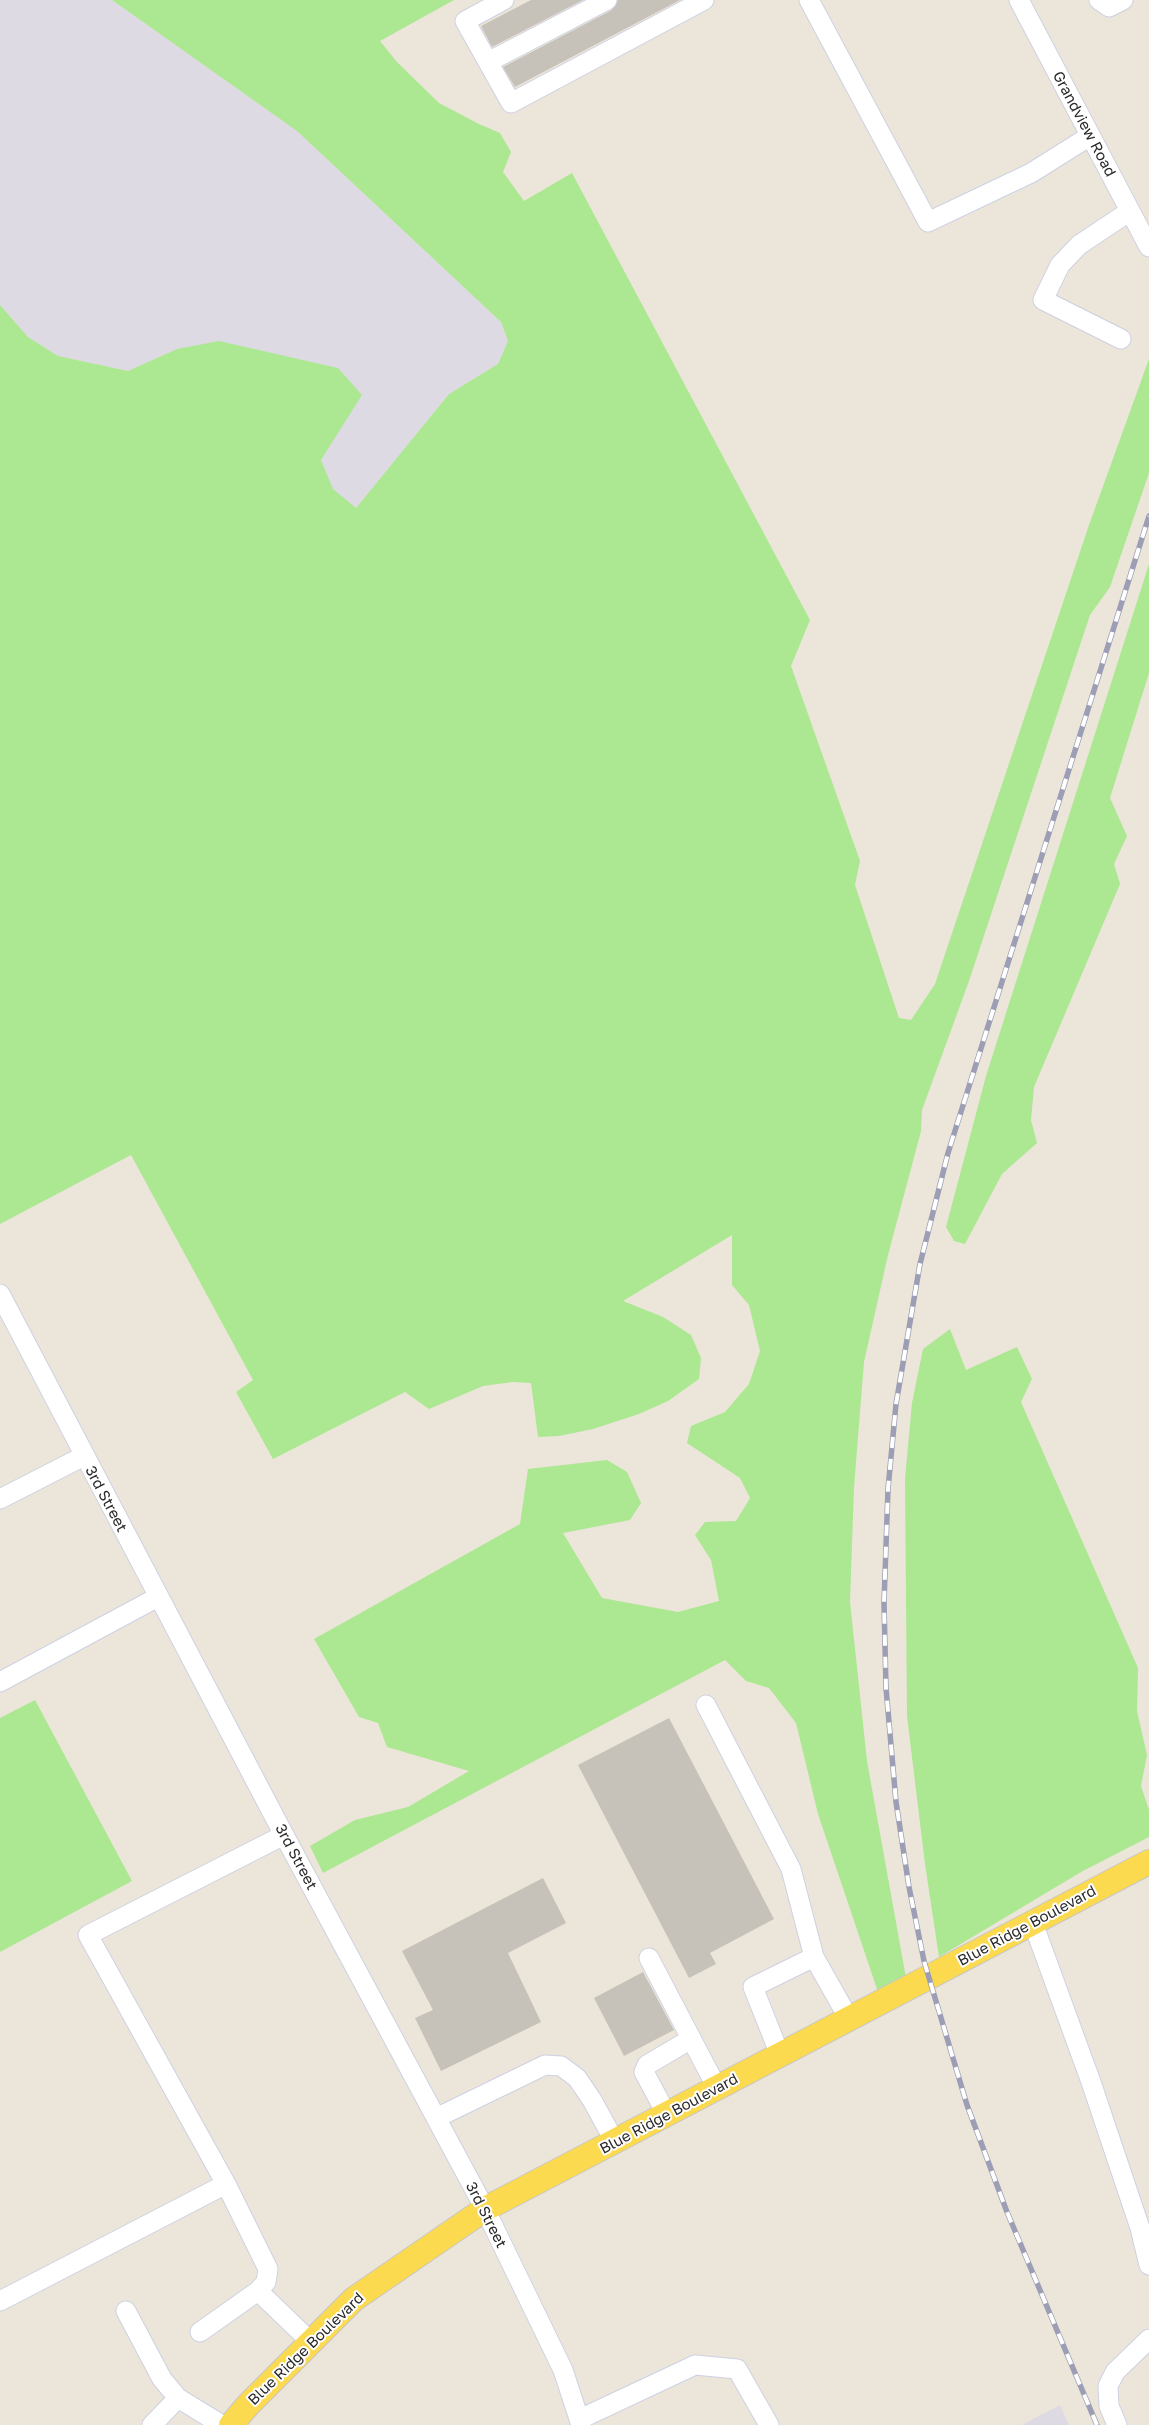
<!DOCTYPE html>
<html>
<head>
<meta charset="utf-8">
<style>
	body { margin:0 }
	canvas { display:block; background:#ece5d9 }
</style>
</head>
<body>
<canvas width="1149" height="2425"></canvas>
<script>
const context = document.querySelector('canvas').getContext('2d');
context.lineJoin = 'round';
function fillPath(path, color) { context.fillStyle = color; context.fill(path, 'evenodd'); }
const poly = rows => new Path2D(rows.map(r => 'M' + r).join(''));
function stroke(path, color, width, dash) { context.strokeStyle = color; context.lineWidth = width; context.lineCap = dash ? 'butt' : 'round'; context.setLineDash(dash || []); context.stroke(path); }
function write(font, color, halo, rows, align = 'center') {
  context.font = font + ' "Golos Text",sans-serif'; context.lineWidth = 4; context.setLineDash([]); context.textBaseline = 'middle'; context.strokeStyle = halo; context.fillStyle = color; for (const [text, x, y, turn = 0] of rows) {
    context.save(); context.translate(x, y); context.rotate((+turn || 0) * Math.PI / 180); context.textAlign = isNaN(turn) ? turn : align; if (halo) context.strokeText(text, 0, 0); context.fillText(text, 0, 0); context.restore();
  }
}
const industrial = poly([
	[0,0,112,0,297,131,501,322,508,341,498,364,449,394,356,508,333,490,321,460,361,395,177,349,128,371,58,356,28,337,0,305],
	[1060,2405,1069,2425,1022,2425]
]);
const green = poly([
	[112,0,454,0,380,41,397,62,439,103,479,124,500,133,511,152,503,172,524,201,572,173,810,620,791,666,860,861,855,885,899,1018,911,1020,935,984,1089,525,1149,359,1149,473,1110,587,1090,615,969,981,922,1110,921,1131,888,1255,864,1362,854,1487,850,1602,867,1761,906,1978,878,1992,818,1814,796,1723,769,1688,746,1681,725,1660,323,1873,310,1846,355,1820,408,1807,469,1771,387,1747,378,1723,359,1717,314,1639,520,1524,528,1469,607,1460,627,1472,641,1503,630,1520,563,1533,602,1598,678,1612,719,1601,711,1560,695,1535,705,1522,736,1521,750,1498,740,1478,687,1443,691,1426,725,1412,749,1384,760,1351,749,1305,732,1285,732,1235,623,1301,663,1317,691,1335,701,1358,699,1379,668,1401,639,1414,593,1429,559,1436,538,1437,531,1383,513,1382,483,1386,429,1409,405,1392,273,1459,236,1392,253,1380,131,1155,0,1224,0,305,28,337,58,356,128,371,177,349,219,341,338,368,362,395,321,460,333,489,356,508,449,394,498,364,508,341,501,322,297,131],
	[1149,564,1149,673,1110,798,1127,836,1114,864,1120,884,1034,1087,1031,1120,1037,1143,1002,1174,965,1244,954,1241,946,1227,986,1076],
	[950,1329,966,1370,1017,1347,1032,1379,1021,1402,1138,1668,1137,1711,1147,1755,1141,1786,1149,1810,1149,1837,1081,1872,939,1957,925,1864,907,1716,905,1479,912,1403,923,1349],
	[35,1700,132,1881,0,1952,0,1718]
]);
const building = poly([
	[531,0,583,0,492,47,481,26],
	[618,0,680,0,515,87,503,67,612,10],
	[669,1718,774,1919,710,1953,716,1964,689,1978,578,1765],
	[543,1878,566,1923,508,1953,541,2022,441,2071,415,2018,433,2010,402,1951],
	[643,1972,674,2030,624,2056,594,1998]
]);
const minor = poly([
	[504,0,465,21,511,103,704,0],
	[809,0,928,222,1031,173,1090,136],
	[1019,0,1149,247],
	[1099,0,1109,7,1123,0],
	[488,62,607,0],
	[1121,339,1043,300,1060,265,1079,245,1130,211],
	[0,1294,284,1835,485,2209,563,2370,581,2425],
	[0,1499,84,1456],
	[0,1682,158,1597],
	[706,1705,791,1869,814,1957],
	[1033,1923,1091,2082,1140,2228,1149,2265],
	[649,1958,717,2088],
	[780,2055,753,1987,814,1957,849,2019],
	[667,2115,644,2072,647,2065,691,2039],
	[436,2118,545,2065,561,2066,577,2078,592,2100,615,2142],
	[258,2291,311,2342],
	[0,2301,226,2184],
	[126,2311,162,2379,178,2398,152,2425],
	[200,2332,258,2291,266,2282,268,2269,226,2184,88,1935,284,1835],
	[178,2398,222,2425],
	[580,2419,695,2365,737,2369,769,2425],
	[1117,2425,1109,2406,1108,2386,1115,2372,1149,2339]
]);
const major = poly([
	[231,2425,248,2405,354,2299,485,2209,1149,1862]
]);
const rail = poly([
	[1097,2425,1007,2212,967,2105,924,1961,909,1887,896,1802,886,1688,884,1603,888,1489,896,1404,920,1264,948,1153,1149,516]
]);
const streetNames = [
	["Grandview Road",1084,124,62],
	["3rd Street",106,1499,62],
	["3rd Street",296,1857,62],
	["Blue Ridge Boulevard",1027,1926,-28],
	["Blue Ridge Boulevard",669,2114,-28],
	["3rd Street",486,2215,63],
	["Blue Ridge Boulevard",306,2349,-44]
];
fillPath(industrial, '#dedae4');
fillPath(green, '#abe891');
fillPath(building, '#c7c2b9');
stroke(minor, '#ced1e3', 21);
stroke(major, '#c7c7c7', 26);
stroke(minor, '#fff', 19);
stroke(major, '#fbda50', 24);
stroke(rail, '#9c9eb5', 5.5);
stroke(rail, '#fff', 4, [11]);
write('15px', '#292929', '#fff', streetNames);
</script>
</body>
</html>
